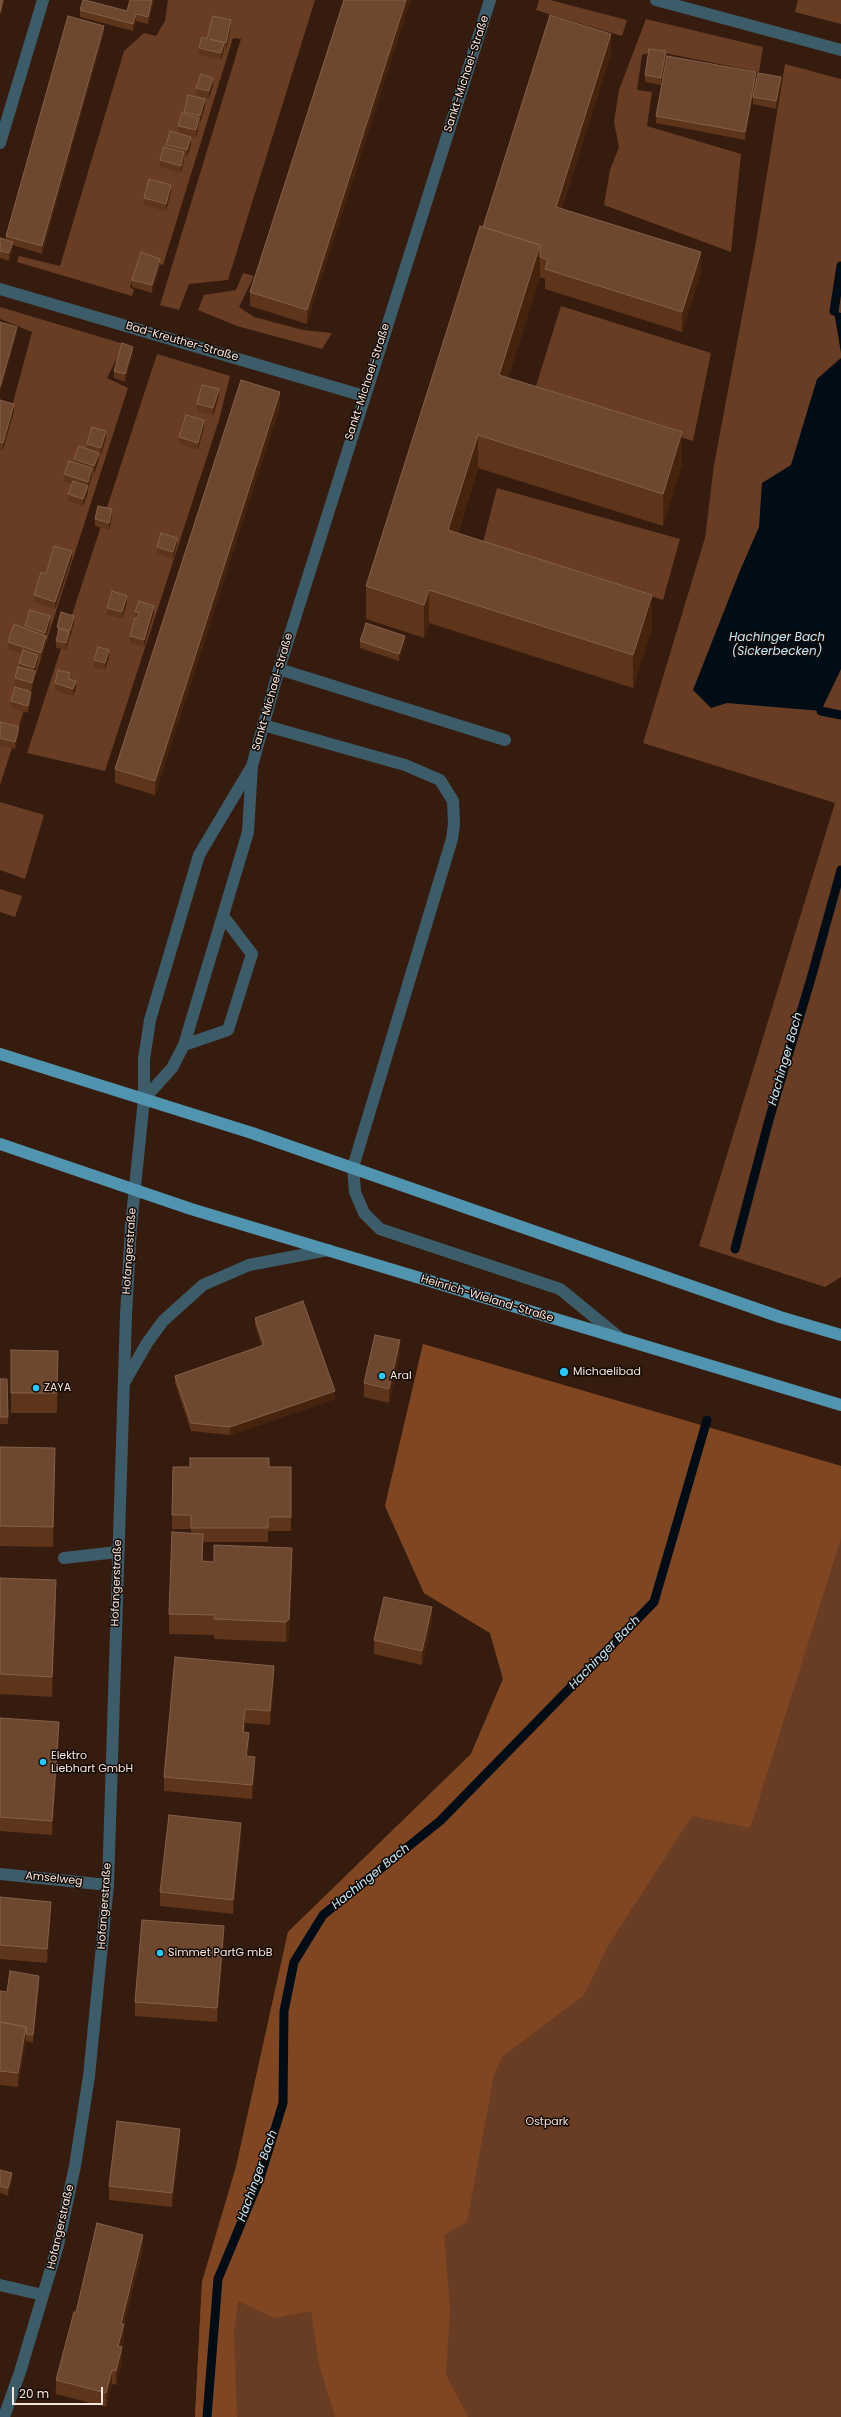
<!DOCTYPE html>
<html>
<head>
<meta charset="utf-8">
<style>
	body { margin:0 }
	#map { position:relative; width:841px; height:2417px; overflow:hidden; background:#351c0e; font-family:Poppins,sans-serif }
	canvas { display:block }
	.scale { position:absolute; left:12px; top:2387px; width:91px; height:18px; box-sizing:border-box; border:2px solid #f7e6dd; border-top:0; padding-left:5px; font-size:12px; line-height:14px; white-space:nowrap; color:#f7e6dd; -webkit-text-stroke:3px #140a05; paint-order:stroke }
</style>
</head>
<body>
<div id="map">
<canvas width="841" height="2417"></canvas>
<div class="scale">20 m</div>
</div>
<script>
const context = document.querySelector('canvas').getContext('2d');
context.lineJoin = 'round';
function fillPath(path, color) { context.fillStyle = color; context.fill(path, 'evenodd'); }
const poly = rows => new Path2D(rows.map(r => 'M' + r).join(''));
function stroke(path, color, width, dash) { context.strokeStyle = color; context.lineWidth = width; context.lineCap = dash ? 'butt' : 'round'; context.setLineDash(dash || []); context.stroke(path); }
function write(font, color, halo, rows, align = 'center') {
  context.font = font + ' Poppins,sans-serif'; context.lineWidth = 3; context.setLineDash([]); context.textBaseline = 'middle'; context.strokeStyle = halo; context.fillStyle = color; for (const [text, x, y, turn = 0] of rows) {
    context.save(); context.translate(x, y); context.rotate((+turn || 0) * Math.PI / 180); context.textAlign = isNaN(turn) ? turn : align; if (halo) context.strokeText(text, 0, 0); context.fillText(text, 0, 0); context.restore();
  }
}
const green = poly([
	[168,0,315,0,228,280,189,284,179,310,160,305,241,39,233,38,163,265,140,259,130,287,134,290,132,296,17,262,19,256,60,266,124,51,144,33,156,36,165,21],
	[539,0,550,0,627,20,622,36,536,10],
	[798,0,841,0,841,24,795,12],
	[646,19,763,47,759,72,654,51,642,55,637,90,652,92,647,126,741,154,731,252,604,205,610,170,619,147,614,122,619,90],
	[785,64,841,79,841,1277,825,1287,699,1246,835,803,643,743,705,538,714,465,755,247],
	[243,273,254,276,239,307,254,317,303,330,332,333,322,349,237,326,198,310,204,295,236,290],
	[561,306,711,353,693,441,535,389],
	[0,307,124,344,107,378,128,388,0,785,0,451,32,332,0,319],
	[157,354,230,376,219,420,105,771,27,753],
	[497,488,680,539,663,600,483,542],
	[0,802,44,815,25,879,0,870],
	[0,889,22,896,15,917,0,912],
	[423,1344,841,1466,841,2417,195,2417,202,2282,236,2167,288,1932,471,1754,503,1679,490,1633,424,1593,385,1506]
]);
const forest = poly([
	[423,1344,841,1466,841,1538,750,1828,692,1816,609,1944,584,1995,502,2057,494,2075,467,2222,444,2235,450,2309,446,2375,468,2417,335,2417,319,2365,311,2311,275,2318,238,2301,234,2333,237,2417,195,2417,202,2282,236,2167,288,1932,471,1754,503,1679,490,1633,424,1593,385,1506]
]);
const water = poly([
	[834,311,841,313,841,353],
	[841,358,841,669,821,711,727,703,711,708,693,690,739,573,759,527,762,483,791,465,817,379]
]);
const stream = poly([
	[834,311,841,266],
	[821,711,841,715],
	[735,1249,769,1120,812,975,841,870],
	[207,2417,218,2279,260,2178,283,2103,284,2011,294,1962,323,1915,440,1821,654,1602,707,1420]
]);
const minor = poly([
	[656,0,841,50],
	[0,143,43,0],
	[0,289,364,396],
	[279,669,505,740],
	[263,725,405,765,440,780,453,801,454,824,452,839,353,1167,355,1192,364,1213,380,1229,560,1289,620,1338],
	[184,1045,228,1030,252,954,223,916],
	[144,1099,172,1068,184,1045,248,832,252,766,279,669,490,0],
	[124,1383,147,1343,163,1321,203,1285,249,1265,328,1250],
	[64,1558,117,1552],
	[0,1874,108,1885],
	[0,2285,43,2295],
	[4,2417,20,2372,58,2245,75,2166,89,2076,108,1885,126,1315,131,1226,144,1099,144,1059,150,1020,199,855,252,766]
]);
const major = poly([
	[0,1054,252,1133,780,1317,841,1335],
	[0,1144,191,1209,841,1405]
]);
const wall = poly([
	[154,0,148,24,136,21,133,31,80,17,80,10,127,11],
	[344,0,307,324,250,306,250,292],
	[231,27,226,50,224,49,221,60,199,55,199,48],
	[104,33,42,254,13,245,13,249,9,261,0,258,0,238,6,240,6,236],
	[611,54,562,208,701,272,682,332,545,289,545,279,540,277,508,378,682,465,663,526,478,468,458,533,652,628,633,688,429,623,424,638,366,619,366,586,483,227],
	[666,58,661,85,645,82,645,75],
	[756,79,745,140,656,123,656,116],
	[781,84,776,109,753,104,753,97],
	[213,85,209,99,196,95,196,88],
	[205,107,200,123,199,123,196,138,178,133,178,126,184,114,184,112],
	[191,144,187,157,184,157,184,160,181,173,160,167,160,160,166,148,166,145],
	[171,192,166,211,144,205,144,198],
	[160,266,152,293,132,287,132,280],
	[133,354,125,382,114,378,114,371],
	[219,396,213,416,197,411,197,404],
	[0,400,14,411,3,450,0,449],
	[280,406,155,795,115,783,115,769],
	[204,427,198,450,179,444,179,437],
	[106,438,101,455,99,454,99,460,94,474,92,473,92,476,88,489,88,493,83,506,68,501,68,494,72,484,64,481,64,474,74,462,74,459,87,448,87,444],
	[112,516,109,530,95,526,95,519],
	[177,545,173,559,157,554,157,547],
	[72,558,55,609,34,602,34,595],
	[127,603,122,619,107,615,107,608],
	[135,612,154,613,144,647,130,643,130,636,135,618],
	[74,623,66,650,56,648,56,641,58,634,57,627],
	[50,624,46,637,46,643,41,660,38,659,38,662,35,671,35,678,32,690,15,686,15,678,19,667,19,663,22,654,8,649,8,642,25,628,25,626],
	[360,641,405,643,399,661,360,648],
	[109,657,105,670,94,667,94,660],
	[70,679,76,688,73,696,55,691,55,683],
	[31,699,28,713,11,708,11,701],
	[0,722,19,734,15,749,0,745],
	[255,1318,335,1399,230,1435,191,1431,175,1383,175,1376,262,1346,255,1325],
	[400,1354,389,1403,364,1397,364,1383],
	[58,1371,57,1413,11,1413,11,1393],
	[0,1379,7,1379,8,1424,0,1424],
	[0,1447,55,1468,53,1547,0,1546],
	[173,1467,291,1467,291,1531,268,1531,268,1542,203,1542,203,1561,292,1568,289,1639,286,1642,214,1639,214,1635,169,1634,169,1614,191,1533,191,1529,172,1529],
	[0,1578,56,1600,52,1697,0,1694],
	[432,1621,422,1665,374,1654,374,1640],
	[274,1680,270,1725,245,1723,244,1732,249,1747,248,1756,255,1771,252,1799,164,1791,164,1777],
	[0,1718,59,1736,52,1835,0,1831],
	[241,1837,233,1914,160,1906,160,1892],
	[0,1897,51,1916,47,1963,0,1959],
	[224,1940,217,2022,135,2016,135,2002],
	[39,1983,33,2043,26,2041,18,2087,0,2085,0,1991,7,1992],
	[180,2143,172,2207,109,2200,109,2186],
	[0,2170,12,2180,8,2196,0,2193],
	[143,2249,124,2324,124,2338,122,2347,122,2361,116,2385,112,2384,106,2407,56,2394,56,2380,76,2312]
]);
const shadedWall = poly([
	[3,0,4,0,4,3,0,19,0,12],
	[152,0,154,0,154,1,148,24,148,17],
	[406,0,411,0,307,324,307,310],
	[136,14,136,21,133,31,133,24],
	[231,20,231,27,226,50,226,43],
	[104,26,104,33,42,254,42,246],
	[611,34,611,54,556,227,556,207],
	[224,43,224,50,221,60,221,53],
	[666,51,666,58,661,85,661,78],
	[756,72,756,79,745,140,745,132],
	[781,77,781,84,776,109,776,101],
	[213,78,213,85,209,99,209,91],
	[205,99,205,107,200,123,200,116],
	[199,118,199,125,196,138,196,130],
	[191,137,191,144,187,157,187,150],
	[184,152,184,160,181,173,181,166],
	[171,185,171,192,166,211,166,204],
	[13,242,13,249,9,261,9,253],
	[540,245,540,277,499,408,499,375],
	[701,252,701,272,682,332,682,312],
	[160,259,160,266,152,293,152,285],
	[17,327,17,334,0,394,0,387],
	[133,347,133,354,125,382,125,374],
	[219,389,219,396,213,416,213,408],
	[280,392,280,406,155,795,155,781],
	[14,404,14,411,3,450,3,443],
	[204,420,204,427,198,450,198,443],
	[106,431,106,438,101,455,101,448],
	[682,432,682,465,663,526,663,494],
	[478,435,478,468,448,563,448,530],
	[99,453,99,460,94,474,94,466],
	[92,468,92,476,88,489,88,493,83,506,83,499,88,486,88,482],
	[112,509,112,516,109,530,109,523],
	[177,538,177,545,173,559,173,552],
	[72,551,72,558,55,609,55,602],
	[429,590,429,623,424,638,424,605],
	[652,595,652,628,633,688,633,655],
	[127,596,127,603,122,619,122,612],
	[154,606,154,613,144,647,144,640],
	[50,616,50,624,46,637,46,643,41,660,41,653,45,639,45,633],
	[74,616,74,623,70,638,70,631],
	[69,632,69,639,66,650,66,643],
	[405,636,405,643,399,661,399,654],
	[109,650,109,657,105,670,105,663],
	[38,655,38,662,34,675,34,668],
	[35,671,35,678,32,690,32,683],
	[76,681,76,688,73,696,73,689],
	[31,692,31,699,28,713,28,706],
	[19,727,19,734,15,749,15,742],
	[400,1340,400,1354,389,1403,389,1389],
	[335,1391,335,1399,230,1435,230,1427],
	[55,1448,55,1468,53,1547,53,1527],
	[203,1534,203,1554,202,1581,202,1561],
	[292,1548,292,1568,289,1639,286,1642,286,1622],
	[56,1580,56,1600,52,1697,52,1677],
	[432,1607,432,1621,422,1665,422,1651],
	[274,1666,274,1680,270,1725,270,1711],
	[245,1709,245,1723,243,1746,243,1732],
	[59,1722,59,1736,52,1835,52,1821],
	[249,1733,249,1747,246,1770,246,1756],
	[255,1757,255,1771,252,1799,252,1785],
	[241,1823,241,1837,233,1914,233,1900],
	[51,1902,51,1916,47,1963,47,1949],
	[224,1926,224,1940,217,2022,217,2008],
	[39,1976,39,1983,33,2043,33,2035],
	[26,2027,26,2041,18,2087,18,2073],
	[180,2129,180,2143,172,2207,172,2193],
	[12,2173,12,2180,8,2196,8,2188],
	[143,2235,143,2249,124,2324,124,2338,118,2360,118,2346,121,2324],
	[122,2347,122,2361,116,2385,116,2371],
	[112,2370,112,2384,106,2407,106,2393]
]);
const building = poly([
	[0,0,3,0,0,12,0,0],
	[83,0,85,0,127,11,130,0,152,0,148,17,136,14,133,24,80,10,83,0],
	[344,0,406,0,307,310,250,292,344,0],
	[550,15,611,34,556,207,701,252,682,312,545,269,548,260,540,257,540,245,483,227,550,15],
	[68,16,104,26,42,246,6,236,68,16],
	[213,16,231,20,226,43,210,39,224,43,221,53,199,48,202,37,207,39,213,16],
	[649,49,666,51,661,78,645,75,649,49],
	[667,56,756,72,745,132,656,116,667,56],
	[758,73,781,77,776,101,753,97,758,73],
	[201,74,213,78,209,91,196,88,201,74],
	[188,95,205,99,200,116,184,112,188,95],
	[182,113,199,118,196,130,178,126,182,113],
	[170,131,191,137,187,150,166,145,170,131],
	[164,147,184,152,181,166,160,160,164,147],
	[149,179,171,185,166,204,144,198,149,179],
	[480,226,540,245,499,375,682,432,663,494,478,435,448,530,652,595,633,655,429,590,424,605,366,586,480,226],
	[0,238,13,242,9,253,0,251,0,238],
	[141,252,160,259,152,285,132,280,141,252],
	[0,322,17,327,0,387,0,322],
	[122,343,133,347,125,374,114,371,122,343],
	[241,380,280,392,155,781,115,769,241,380],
	[202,385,219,389,213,408,197,404,202,385],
	[0,400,14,404,3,443,0,442,0,400],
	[186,415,204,420,198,443,179,437,186,415],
	[92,427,106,431,101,448,87,444,92,427],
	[79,446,99,453,94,466,74,459,79,446],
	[69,461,92,468,88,482,64,474,69,461],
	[73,481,88,486,83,499,68,494,73,481],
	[98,506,112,509,109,523,95,519,98,506],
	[161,533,177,538,173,552,157,547,161,533],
	[54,546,72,551,55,602,34,595,41,572,46,574,54,546],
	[112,591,127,596,122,612,107,608,112,591],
	[139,601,154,606,144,640,130,636,135,618,137,619,139,613,135,612,139,601],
	[30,610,50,616,45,633,25,626,30,610],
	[61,612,74,616,70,631,57,627,61,612],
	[366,623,405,636,399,654,360,641,366,623],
	[14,624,46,636,41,653,8,642,14,624],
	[59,629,69,632,66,643,56,641,59,629],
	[98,647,109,650,105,663,94,660,98,647],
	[23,650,38,655,34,668,19,663,23,650],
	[18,667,35,671,32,683,15,678,18,667],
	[58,670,70,673,68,679,76,681,73,689,55,683,58,670],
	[15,687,31,692,28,706,11,701,15,687],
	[0,722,19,727,15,742,0,738,0,722],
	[303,1301,335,1391,230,1427,191,1423,175,1376,264,1345,255,1318,303,1301],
	[375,1335,400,1340,389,1389,364,1383,375,1335],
	[11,1350,58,1351,57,1393,11,1393,11,1350],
	[0,1379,7,1379,8,1417,0,1417,0,1379],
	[0,1447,55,1448,53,1527,0,1526,0,1447],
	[190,1458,269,1458,269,1467,291,1467,291,1517,268,1517,268,1528,191,1528,191,1515,172,1515,173,1467,190,1467,190,1458],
	[172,1532,203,1534,202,1561,214,1562,214,1545,292,1548,289,1619,286,1622,214,1619,215,1615,169,1614,172,1532],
	[0,1578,56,1580,52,1677,0,1674,0,1578],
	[384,1597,432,1607,422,1651,374,1640,384,1597],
	[175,1657,274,1666,270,1711,245,1709,243,1732,249,1733,246,1756,255,1757,252,1785,164,1777,175,1657],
	[0,1718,59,1722,52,1821,0,1817,0,1718],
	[169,1815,241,1823,233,1900,160,1892,169,1815],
	[0,1897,51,1902,47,1949,0,1945,0,1897],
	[142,1920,224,1926,217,2008,135,2002,142,1920],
	[10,1971,39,1976,33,2035,26,2034,26,2027,0,2022,0,1991,7,1992,10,1971],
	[0,2022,26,2027,18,2073,0,2071,0,2022],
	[117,2121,180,2129,172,2193,109,2186,117,2121],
	[0,2170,12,2173,8,2188,0,2186,0,2170],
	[97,2223,143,2235,121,2324,124,2324,118,2346,122,2347,116,2371,112,2370,106,2393,56,2380,74,2312,76,2312,97,2223]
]);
const markers = [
	[564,1372,5,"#25c9fe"],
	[382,1376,4,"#25c9fe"],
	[36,1388,4,"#25c9fe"],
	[43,1762,4,"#25c9fe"],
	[160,1953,4,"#25c9fe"]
];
const streetNames = [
	["Sankt-Michael-Straße",467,74,-72],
	["Bad-Kreuther-Straße",182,342,16],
	["Sankt-Michael-Straße",368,382,-72],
	["Sankt-Michael-Straße",273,692,-74],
	["Hofangerstraße",130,1251,-86],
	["Heinrich-Wieland-Straße",487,1299,17],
	["Hofangerstraße",117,1583,-88],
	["Amselweg",54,1879,6],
	["Hofangerstraße",105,1906,-86],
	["Hofangerstraße",61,2227,-77]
];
const poiNames = [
	["Michaelibad",573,1372],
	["Aral",390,1376],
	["ZAYA",44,1388],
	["Elektro",51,1756],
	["Liebhart GmbH",51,1769],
	["Simmet PartG mbB",168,1953]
];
const parkNames = [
	["Ostpark",547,2122]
];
const waterNames = [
	["Hachinger Bach",777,638],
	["(Sickerbecken)",777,652],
	["Hachinger Bach",786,1059,-74],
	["Hachinger Bach",605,1653,-46],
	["Hachinger Bach",371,1877,-39],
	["Hachinger Bach",258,2176,-70]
];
fillPath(green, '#693d24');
fillPath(forest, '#804622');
fillPath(water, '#000d17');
stroke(stream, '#000d17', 9);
stroke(minor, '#3d5c6a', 12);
stroke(major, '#5194b0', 12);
fillPath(wall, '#5e341a');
fillPath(shadedWall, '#46230c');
fillPath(building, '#6e472f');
stroke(building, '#84604a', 1);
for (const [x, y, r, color] of markers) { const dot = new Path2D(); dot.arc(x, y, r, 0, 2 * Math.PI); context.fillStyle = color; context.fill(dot); stroke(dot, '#140a05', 1.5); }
write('11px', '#f7e6dd', '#140a05', streetNames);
write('11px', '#f7e6dd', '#140a05', poiNames, 'left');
write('11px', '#f2dfd5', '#140a05', parkNames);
write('italic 12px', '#c1eafc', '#140a05', waterNames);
</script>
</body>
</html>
